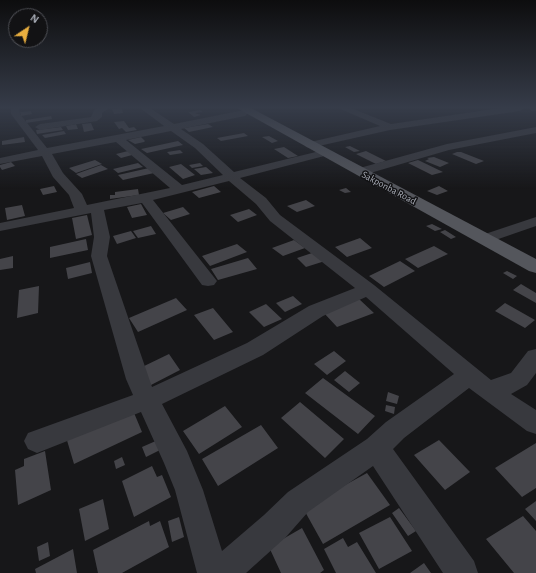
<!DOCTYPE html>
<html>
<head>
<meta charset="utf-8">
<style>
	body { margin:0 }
	#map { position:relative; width:536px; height:573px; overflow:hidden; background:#171719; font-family:"Alegreya Sans",sans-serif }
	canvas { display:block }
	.north { position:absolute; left:8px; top:8px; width:40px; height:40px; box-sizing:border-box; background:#121214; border:1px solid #4f5056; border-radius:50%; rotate:35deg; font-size:11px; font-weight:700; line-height:16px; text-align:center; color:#aaaeb8 }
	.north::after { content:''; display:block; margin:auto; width:14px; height:18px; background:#e8ae3f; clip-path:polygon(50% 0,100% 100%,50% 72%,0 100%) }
</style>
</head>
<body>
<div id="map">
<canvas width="536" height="573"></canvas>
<div class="north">N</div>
</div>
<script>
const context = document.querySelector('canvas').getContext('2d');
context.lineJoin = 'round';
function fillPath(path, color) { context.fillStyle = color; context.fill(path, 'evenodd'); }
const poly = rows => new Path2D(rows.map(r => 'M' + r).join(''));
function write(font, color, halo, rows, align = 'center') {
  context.font = font + ' "Alegreya Sans",sans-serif'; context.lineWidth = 3; context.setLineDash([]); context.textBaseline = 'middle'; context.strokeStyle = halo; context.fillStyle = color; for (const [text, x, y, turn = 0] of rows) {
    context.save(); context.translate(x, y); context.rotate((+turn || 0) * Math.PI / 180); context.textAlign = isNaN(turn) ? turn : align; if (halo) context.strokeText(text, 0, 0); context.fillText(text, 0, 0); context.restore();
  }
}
const building = poly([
	[122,108,123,113,114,114,112,109],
	[200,110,203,112,195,113,201,115,194,117,188,112],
	[31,111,32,114,21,116,20,112],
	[51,116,52,119,26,123,26,120],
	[124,121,129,128,134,127,137,130,126,132,122,128,119,129,114,122],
	[91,123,94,130,84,132,82,124],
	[76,124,78,129,68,130,66,126],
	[208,124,213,127,189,132,184,128],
	[61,127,63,130,37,134,36,130],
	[64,131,66,134,45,138,42,135],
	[244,133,248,136,221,141,217,138],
	[269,136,278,141,272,143,262,137],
	[24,137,25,142,2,145,2,141],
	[141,137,145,141,144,142,135,144,128,140],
	[178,141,183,145,147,153,141,149],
	[350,146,360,151,354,152,345,147],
	[284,147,298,156,288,158,274,149],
	[180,150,183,153,170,155,167,152],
	[128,151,132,155,121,158,116,154],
	[366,151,386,161,376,164,356,154],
	[457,152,461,152,484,161,476,164,452,154],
	[434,157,449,163,440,167,425,161,429,159,427,158],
	[95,160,102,164,76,173,69,168],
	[418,160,443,172,432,175,408,163],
	[11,162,15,166,2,170,0,167,0,165],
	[138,163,143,167,118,173,113,169],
	[200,163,203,166,192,168,189,165],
	[181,164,195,175,183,179,169,167],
	[101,165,108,169,82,178,76,174],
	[206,167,213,173,201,175,194,169],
	[149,168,154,173,123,180,118,175],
	[54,186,57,192,43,195,40,189],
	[214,186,221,192,199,198,192,192],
	[439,186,448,191,437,195,427,191],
	[346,188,351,192,345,193,339,190],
	[138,189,139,195,110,199,110,195,115,195,115,192],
	[306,200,315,206,297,212,287,206],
	[141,204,147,215,132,218,127,207],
	[22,205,25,216,7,220,5,208],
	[183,207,190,214,171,220,163,213],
	[249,209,257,215,238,222,230,215],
	[87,215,92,235,76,239,72,218],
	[432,224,442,229,435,231,426,226],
	[151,226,156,234,138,238,133,231],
	[445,230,456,237,451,239,440,232],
	[131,231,136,238,117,244,113,236],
	[360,238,372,248,347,257,335,247],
	[86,239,88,250,50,258,50,247],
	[294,240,305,248,283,256,272,248],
	[237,244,247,252,210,266,202,256],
	[434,246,448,254,418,268,405,259],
	[315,252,325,261,306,267,297,258],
	[13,256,13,268,0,270,0,259],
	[248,258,257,269,218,280,211,269],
	[400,261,415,271,384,287,369,276],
	[90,262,92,273,68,279,66,268],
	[507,271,517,276,513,279,503,273],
	[521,284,536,293,536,303,513,290],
	[39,286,38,313,17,318,19,290],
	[293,296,302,304,285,312,276,303],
	[176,298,187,310,138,332,129,318],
	[359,299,374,313,337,327,323,312],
	[505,303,535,320,525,328,495,311],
	[266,304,282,319,264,327,249,312],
	[213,308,233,332,214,340,194,315],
	[334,351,346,361,327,375,314,364],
	[169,354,180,370,151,385,140,368],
	[345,371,360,383,349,392,334,380],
	[323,378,375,416,358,434,305,393],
	[388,392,399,396,397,404,386,401],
	[300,402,344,439,325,458,281,418],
	[386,405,395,407,394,414,385,411],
	[225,406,242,427,199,454,183,431],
	[132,408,142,432,74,464,66,437],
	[261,425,278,448,218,486,202,459],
	[158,440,162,449,146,457,142,447],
	[439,440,470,472,445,490,414,455],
	[536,443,536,488,522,497,495,468],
	[45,451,51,490,18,505,15,470,24,466,24,459],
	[122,457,125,465,116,469,114,461],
	[152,466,157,477,162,475,171,497,134,517,122,481],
	[367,473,390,505,323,544,303,508],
	[103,499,109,529,85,541,79,509],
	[536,501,536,521,525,509],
	[399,508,416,531,408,536,392,513],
	[523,516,536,531,536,573,514,573,486,539],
	[179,517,184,537,172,542,168,521],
	[390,517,412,551,379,569,359,533],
	[149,521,150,526,160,521,169,547,122,573,98,573,93,550],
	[302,528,324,570,320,573,281,573,269,547],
	[343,538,348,547,357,542,376,573,336,573,324,549],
	[48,542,50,556,39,561,37,547],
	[73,549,77,573,36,573,35,569],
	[424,563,431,573,410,573]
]);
const minor = poly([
	[11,108,19,108,20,114,47,148,164,126,140,108,150,108,174,124,249,109,250,111,245,116,181,129,203,144,234,172,324,150,328,151,330,153,328,155,240,178,266,198,280,215,374,285,491,380,511,373,528,351,536,349,536,373,527,385,511,394,536,410,536,434,527,431,469,388,404,438,393,449,474,561,478,573,443,573,373,466,308,512,286,537,246,573,197,573,175,490,164,463,141,412,37,453,28,449,24,441,28,433,133,395,126,379,91,256,94,237,91,213,0,231,0,223,74,208,69,195,53,177,42,156,0,164,0,158,38,150,11,114,11,108],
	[171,131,195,148,223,175,182,185,126,140,171,131],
	[116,142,170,188,87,205,82,194,63,173,52,154,116,142],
	[229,181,256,204,270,221,355,288,309,306,247,343,152,387,107,256,110,237,104,210,142,203,202,285,208,286,214,285,217,281,153,200,229,181],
	[366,297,454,374,386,422,367,439,288,492,264,515,222,551,203,490,187,451,162,404,263,355,323,316,366,297],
	[98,108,109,108,102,113,102,117,97,121,40,130,35,127,40,124,91,117,94,110,98,108],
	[338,108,351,108,391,124,500,108,524,108,520,111,390,130,310,148,306,147,305,145,306,143,380,126,338,108],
	[530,108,536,108,536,111,531,111,530,108],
	[536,127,536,133,449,150,360,176,354,172,356,169,447,144,536,127],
	[536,217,536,226,484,244,479,242,476,239,479,236,536,217]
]);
const major = poly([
	[237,108,251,108,536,259,536,273,529,271,237,108]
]);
const farStreetnames = [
	["Sakponba Road",389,188,28]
];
fillPath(building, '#444449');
fillPath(minor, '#38393e');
fillPath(major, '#54565c');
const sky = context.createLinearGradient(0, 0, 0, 189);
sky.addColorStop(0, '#0d0d0e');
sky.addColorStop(0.57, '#363c49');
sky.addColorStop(1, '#363c4900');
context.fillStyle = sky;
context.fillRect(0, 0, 536, 189);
write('10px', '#aaaeb8', '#121214', farStreetnames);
</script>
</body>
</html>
